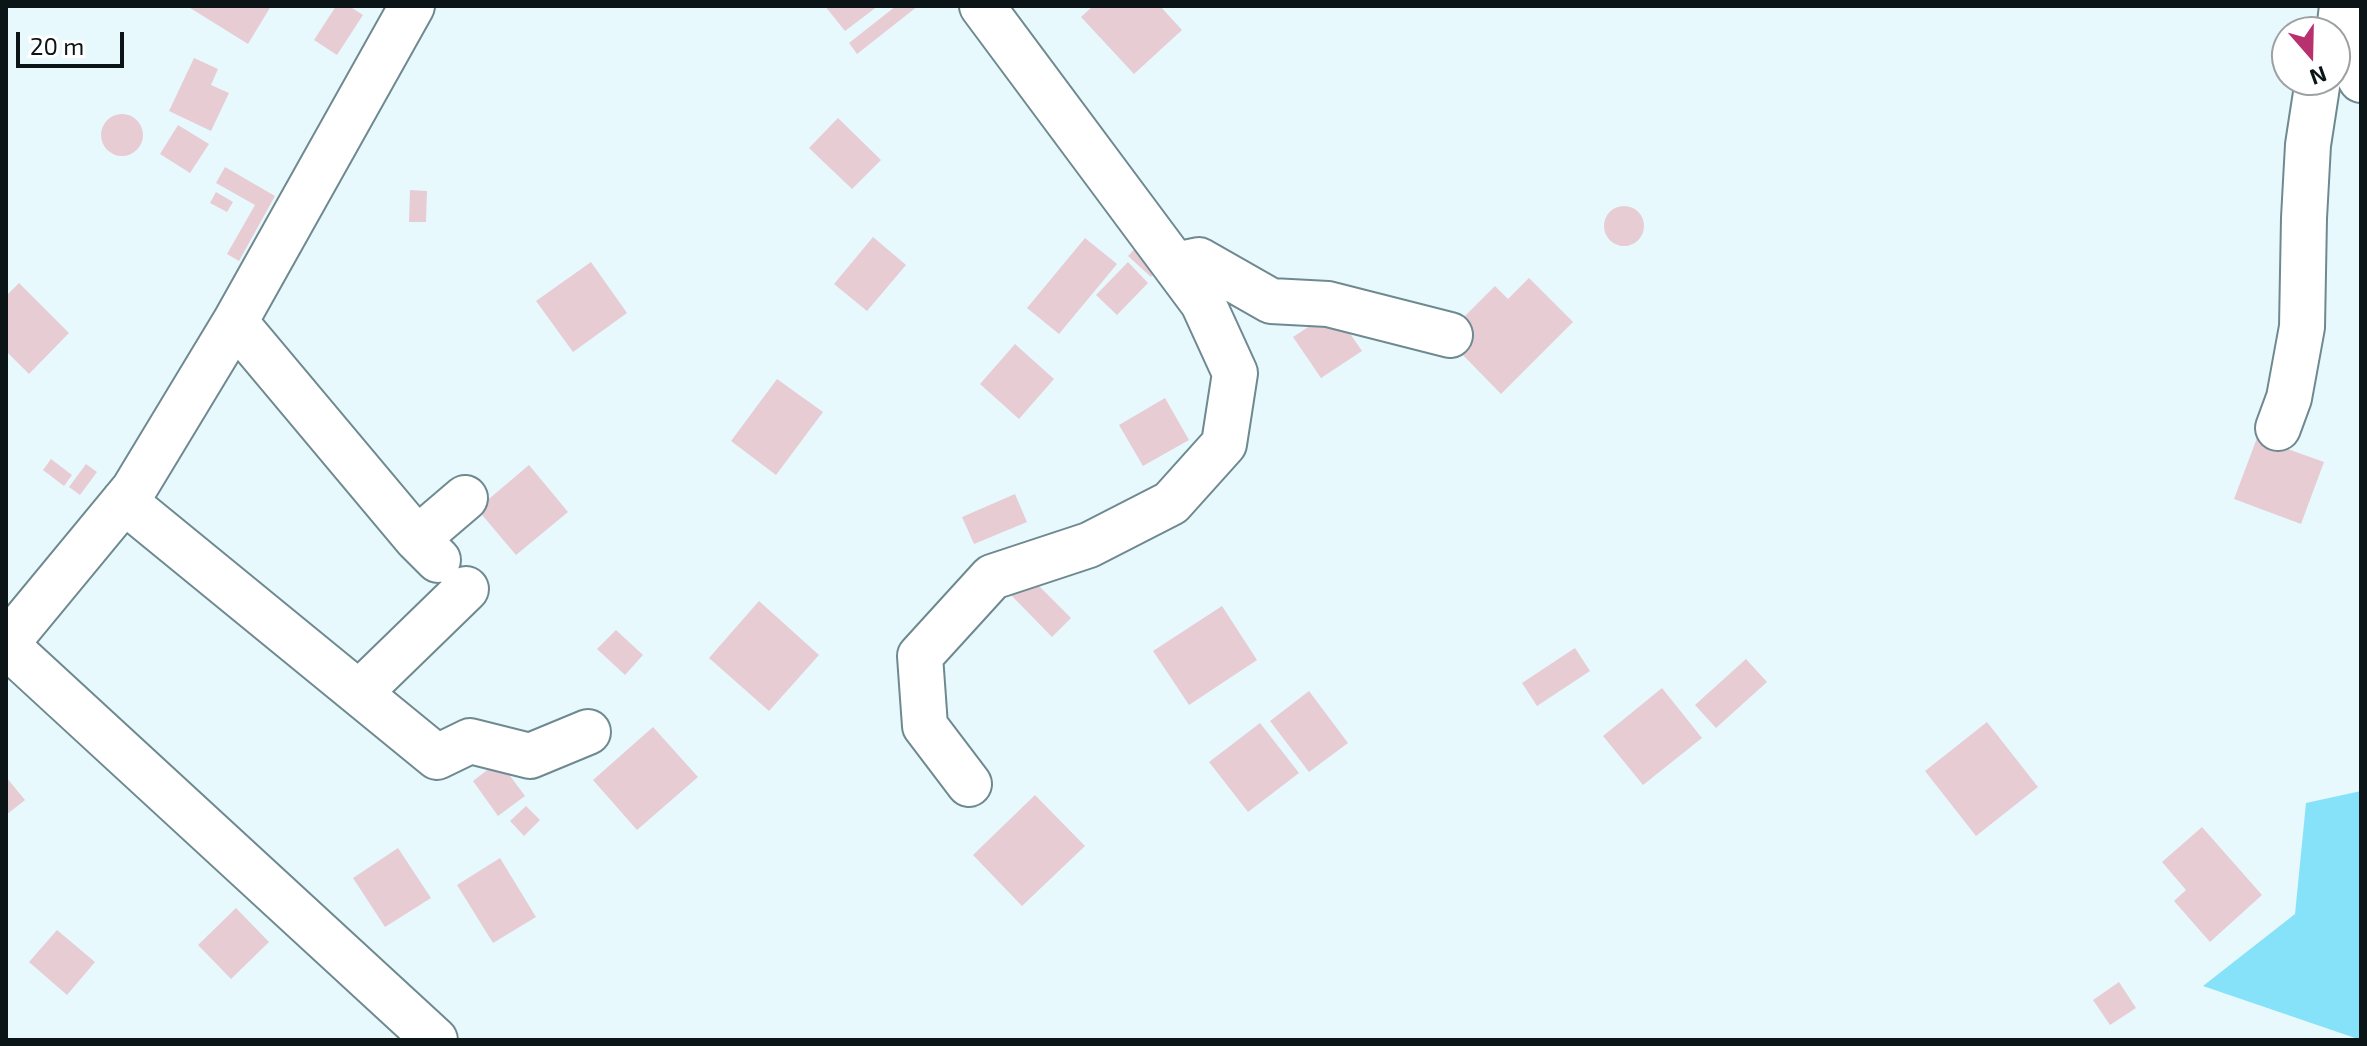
<!DOCTYPE html>
<html>
<head>
<meta charset="utf-8">
<style>
	body { margin:0 }
	#map { position:relative; width:2367px; height:1046px; overflow:hidden; background:#e8f9fd; font-family:"Exo 2",sans-serif }
	canvas { display:block }
	.frame { position:absolute; inset:0; border:8px solid #0b1518; pointer-events:none }
	.north { position:absolute; left:2271px; top:16px; width:80px; height:80px; box-sizing:border-box; background:#fff; border:2px solid #9da1a3; border-radius:50%; rotate:160deg; font-size:22px; font-weight:700; line-height:32px; text-align:center; color:#0b1518 }
	.north::after { content:''; display:block; margin:auto; width:28px; height:36px; background:#b9306e; clip-path:polygon(50% 0,100% 100%,50% 72%,0 100%) }
	.scale { position:absolute; left:16px; top:32px; width:108px; height:36px; box-sizing:border-box; border:4px solid #0b1518; border-top:0; padding-left:10px; font-size:24px; line-height:28px; white-space:nowrap; color:#0b1518; -webkit-text-stroke:6px #fff; paint-order:stroke }
</style>
</head>
<body>
<div id="map">
<canvas width="2367" height="1046"></canvas>
<div class="frame"></div>
<div class="north">N</div>
<div class="scale">20 m</div>
</div>
<script>
const context = document.querySelector('canvas').getContext('2d');
context.lineJoin = 'round';
function fillPath(path, color) { context.fillStyle = color; context.fill(path, 'evenodd'); }
const poly = rows => new Path2D(rows.map(r => 'M' + r).join(''));
function stroke(path, color, width, dash) { context.strokeStyle = color; context.lineWidth = width; context.lineCap = dash ? 'butt' : 'round'; context.setLineDash(dash || []); context.stroke(path); }
const green = poly([
	[2361,791,2361,1040,2203,986,2295,914,2306,803]
]);
const building = poly([
	[187,6,271,6,248,44],
	[336,6,349,6,363,15,337,55,314,40],
	[825,6,878,6,845,31],
	[896,6,918,6,857,54,849,43],
	[1093,6,1160,6,1182,30,1134,74,1081,17],
	[194,58,218,69,211,85,229,93,211,131,169,111],
	'101 135a21 21 0 1 1 42 0a21 21 0 1 1-42 0Z',
	[838,118,881,160,852,189,809,148],
	[178,125,209,144,190,173,160,154],
	[225,167,275,196,239,261,227,254,255,205,216,183],
	[410,190,427,191,426,222,409,222],
	[216,192,233,202,227,212,210,203],
	'1604 226a20 20 0 1 1 40 0a20 20 0 1 1-40 0Z',
	[873,237,906,265,867,311,834,284],
	[1085,238,1117,264,1059,334,1027,308],
	[1141,242,1163,264,1151,277,1128,256],
	[591,262,627,313,573,352,536,301],
	[1128,262,1148,283,1117,315,1096,295],
	[1529,278,1573,322,1501,394,1458,350,1454,327,1495,286,1508,299],
	[19,283,69,333,29,374,6,351,6,296],
	[1334,310,1362,351,1321,378,1293,337],
	[1015,344,1054,379,1019,419,980,384],
	[777,379,823,412,776,475,731,441],
	[1165,398,1189,440,1143,466,1119,425],
	[2257,438,2324,462,2301,524,2234,499],
	[51,459,72,475,64,486,43,470],
	[86,464,97,472,80,495,69,487],
	[529,465,568,512,516,555,477,509],
	[1015,494,1027,522,974,544,962,517],
	[1030,577,1071,618,1052,637,1011,595],
	[759,601,819,655,769,711,709,658],
	[1222,606,1257,660,1189,705,1153,651],
	[616,630,643,655,625,675,597,649],
	[1575,648,1590,671,1537,706,1522,683],
	[1746,659,1767,682,1716,728,1695,705],
	[1662,688,1702,738,1643,785,1603,736],
	[1309,691,1348,743,1309,772,1270,721],
	[1987,722,2038,787,1976,836,1925,771],
	[1260,723,1299,773,1248,812,1209,762],
	[653,727,698,777,637,830,593,780],
	[499,761,525,796,498,816,473,781],
	[6,777,25,800,6,815],
	[1035,795,1085,846,1022,906,973,855],
	[526,806,540,820,524,836,510,821],
	[2202,827,2262,895,2210,942,2174,901,2186,890,2162,862],
	[398,848,431,898,385,927,353,878],
	[500,858,536,917,493,943,457,885],
	[236,908,269,942,231,979,198,945],
	[57,930,95,962,67,995,29,962],
	[2119,982,2136,1008,2110,1025,2093,1000]
]);
const minor = poly([
	[2342,6,2340,23,2355,69,2361,80],
	[1175,265,1199,260,1271,301,1328,304,1450,335],
	[235,322,417,539],
	[2278,428,2289,398,2302,327,2304,218,2308,145,2318,80],
	[124,501,437,757,470,741,530,756,588,732],
	[438,560,417,539,465,498],
	[6,644,134,489,235,322,412,6],
	[6,645,435,1040],
	[359,693,466,589],
	[969,784,925,726,920,656,992,577,1089,545,1171,503,1224,444,1235,373,1203,303,982,6]
]);
fillPath(green, '#86e2f8');
fillPath(building, '#e7ccd4');
stroke(minor, '#6f8990', 48);
stroke(minor, '#fff', 44);
</script>
</body>
</html>
